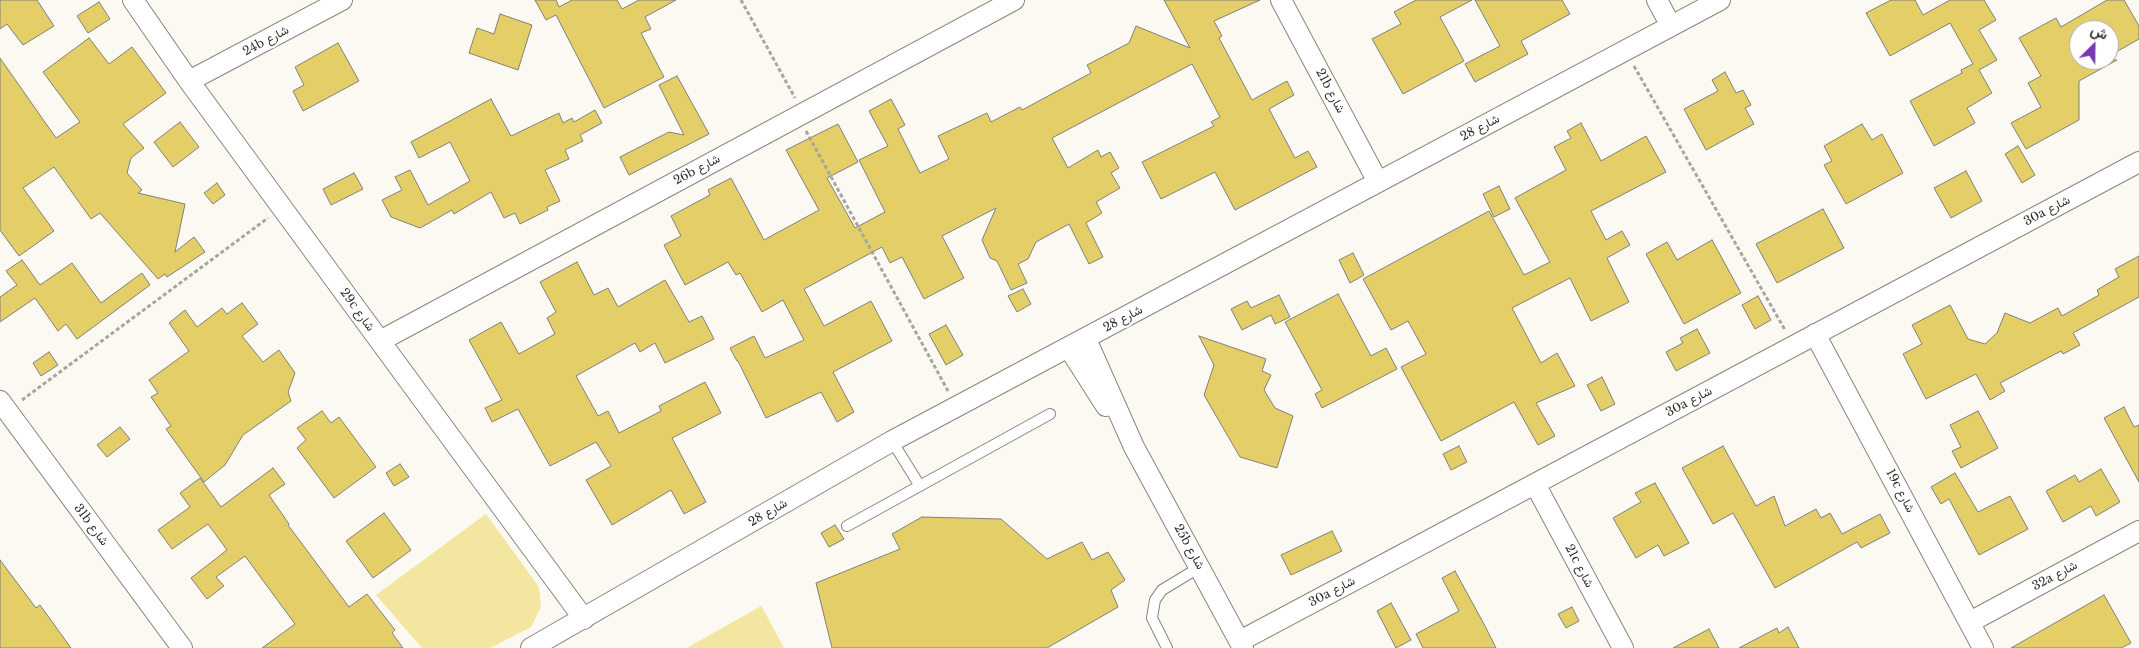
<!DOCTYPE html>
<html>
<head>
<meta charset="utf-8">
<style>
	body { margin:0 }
	#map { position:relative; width:2139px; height:648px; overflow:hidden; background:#fbf9f1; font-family:"Libre Baskerville",Vazirmatn,serif }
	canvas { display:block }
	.north { position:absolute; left:2069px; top:20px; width:50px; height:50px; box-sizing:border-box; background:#fff; border:1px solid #acacab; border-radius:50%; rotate:23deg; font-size:14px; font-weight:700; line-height:20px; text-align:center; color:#302f2c }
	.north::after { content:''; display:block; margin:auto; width:18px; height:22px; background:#7639ae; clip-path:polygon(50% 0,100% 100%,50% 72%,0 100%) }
</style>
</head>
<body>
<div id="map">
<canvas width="2139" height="648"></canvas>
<div class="north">ش</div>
</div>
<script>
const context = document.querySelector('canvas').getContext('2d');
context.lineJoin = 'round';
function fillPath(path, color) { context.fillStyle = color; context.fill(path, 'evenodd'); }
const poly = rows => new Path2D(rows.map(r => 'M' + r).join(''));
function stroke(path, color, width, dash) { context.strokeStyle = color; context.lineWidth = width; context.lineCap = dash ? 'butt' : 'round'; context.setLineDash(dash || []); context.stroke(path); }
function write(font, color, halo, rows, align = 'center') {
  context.font = font + ' "Libre Baskerville",Vazirmatn,serif'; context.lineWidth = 4.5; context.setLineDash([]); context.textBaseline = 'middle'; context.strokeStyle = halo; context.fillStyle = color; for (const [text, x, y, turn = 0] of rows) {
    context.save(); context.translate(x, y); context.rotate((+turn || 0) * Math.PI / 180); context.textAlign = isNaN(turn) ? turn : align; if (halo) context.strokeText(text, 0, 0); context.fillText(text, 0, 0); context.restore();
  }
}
const green = poly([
	[486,514,539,587,541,607,531,627,490,648,422,648,376,595],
	[761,605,784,648,687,648,761,606]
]);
const building = poly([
	[0,0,37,0,54,26,23,45,7,24,0,29,0,0],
	[535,0,556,0,559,7,572,0,617,0,622,9,639,0,676,0,645,17,651,29,641,33,664,77,604,108,556,15,546,20,535,0],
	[1164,0,1260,0,1214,21,1222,36,1219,38,1252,100,1287,81,1294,95,1269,109,1295,158,1308,151,1317,167,1235,210,1215,172,1161,199,1142,162,1214,126,1211,122,1220,117,1192,64,1052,138,1068,168,1098,150,1101,157,1110,152,1119,168,1111,173,1120,188,1096,202,1102,213,1086,223,1103,257,1089,264,1069,224,1036,242,1028,259,1018,264,1027,283,1011,290,997,261,990,258,982,240,996,208,942,236,964,278,924,299,902,257,890,263,882,247,804,289,824,326,871,301,892,341,833,372,854,412,837,422,821,392,766,418,738,361,737,361,730,348,754,336,765,358,804,340,783,300,762,312,740,273,736,275,728,262,685,285,664,245,681,236,671,216,710,195,708,190,731,178,764,240,819,210,786,150,838,124,858,162,827,178,855,228,885,212,859,160,888,146,869,111,891,99,905,125,898,129,920,173,949,159,938,136,987,113,991,122,1020,107,1022,110,1091,73,1087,65,1129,43,1136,26,1190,48,1164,0],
	[1416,0,1472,0,1440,17,1464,61,1403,94,1372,39,1401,24,1394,12,1416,0],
	[1475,0,1562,0,1570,14,1521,41,1528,54,1475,82,1465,64,1500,46,1475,0],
	[1891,0,1915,0,1923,15,1950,0,1984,0,1996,20,1979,30,1997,60,1979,70,1992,93,1967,108,1975,123,1934,146,1910,101,1962,73,1961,70,1973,64,1950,23,1890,56,1866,13,1891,0],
	[2107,0,2124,0,2139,26,2139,39,2109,56,2109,30,2079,30,2079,60,2117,60,2079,81,2079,120,2026,149,2011,123,2041,107,2028,83,2041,76,2019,38,2056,18,2061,27,2107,0],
	[99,2,110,19,88,33,77,16,99,2],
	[500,14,532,25,518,70,469,53,477,28,494,34,500,14],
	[89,38,109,64,132,47,166,93,123,124,144,148,131,158,127,173,142,190,138,193,185,204,175,252,194,237,205,252,167,277,165,274,158,279,100,213,91,219,54,167,23,188,54,231,19,256,0,230,0,58,56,138,80,122,43,72,89,38],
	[338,43,359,81,303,111,293,91,304,85,295,67,338,43],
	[1725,72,1736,93,1743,90,1751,105,1745,108,1754,124,1706,150,1684,109,1718,91,1712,80,1725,72],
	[677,76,709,134,629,175,620,157,669,132,684,135,659,85,677,76],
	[491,99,511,136,559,113,563,123,572,118,574,122,595,110,602,123,580,135,583,141,565,150,569,159,545,170,560,201,547,207,548,210,520,224,515,213,504,218,491,192,454,214,452,210,420,228,391,217,382,200,402,190,395,177,410,170,428,205,470,181,450,142,419,158,411,142,491,99],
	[180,122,199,147,173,167,154,142,180,122],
	[1581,123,1601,161,1646,136,1666,172,1591,211,1606,240,1622,231,1630,245,1607,258,1629,302,1591,321,1570,278,1512,308,1541,363,1557,353,1575,386,1536,403,1555,436,1538,445,1514,402,1441,441,1401,367,1426,354,1408,321,1391,330,1363,279,1489,211,1524,275,1550,262,1515,198,1566,170,1554,147,1571,138,1567,131,1581,123],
	[1862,124,1872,140,1882,134,1903,173,1846,204,1824,165,1832,161,1824,146,1862,124],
	[2018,146,2035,175,2022,183,2005,154,2018,146],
	[1966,171,1982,201,1951,218,1934,188,1966,171],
	[354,173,363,189,331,205,323,189,354,173],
	[217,183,225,195,213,204,204,193,217,183],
	[1499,186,1510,209,1494,217,1483,194,1499,186],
	[1823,209,1844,248,1777,283,1756,244,1823,209],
	[1712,240,1741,293,1684,324,1646,254,1667,242,1677,260,1712,240],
	[1353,253,1364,275,1350,283,1339,260,1353,253],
	[2139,256,2139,297,2073,333,2080,345,2063,354,2061,351,2000,383,2005,391,1990,400,1976,374,1926,399,1903,354,1922,344,1912,325,1950,305,1968,339,1985,344,1997,333,2005,313,2030,323,2058,308,2062,316,2099,295,2097,290,2119,277,2115,269,2139,256],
	[22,260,40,285,72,263,101,303,142,273,150,285,77,339,66,324,58,331,35,298,0,322,0,297,17,285,6,271,22,260],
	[577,262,594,295,608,288,618,307,665,280,689,322,702,316,714,339,665,363,655,343,640,352,635,343,576,376,598,416,608,411,619,433,661,411,659,406,705,382,721,413,672,438,706,502,684,514,671,490,612,525,586,480,611,466,596,442,550,466,518,409,492,422,485,408,502,400,469,340,501,322,519,354,555,334,547,318,556,312,540,282,577,262],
	[1023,289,1031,304,1017,312,1008,296,1023,289],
	[1338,294,1371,356,1386,348,1397,369,1322,408,1315,394,1322,390,1285,322,1338,294],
	[1279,295,1290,317,1275,324,1271,315,1242,330,1231,309,1247,301,1251,308,1279,295],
	[1758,296,1771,320,1755,329,1742,305,1758,296],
	[242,303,258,324,242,336,263,362,279,350,295,373,288,392,291,401,243,435,225,465,204,482,166,429,171,426,151,397,158,393,149,380,189,351,169,323,185,310,197,327,222,308,227,314,242,303],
	[946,325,963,355,946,365,929,334,946,325],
	[1697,329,1710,353,1676,371,1666,352,1683,343,1680,338,1697,329],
	[1199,336,1266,359,1262,371,1271,375,1264,390,1275,408,1293,416,1277,468,1240,457,1204,395,1214,365,1199,336],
	[49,352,58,365,41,376,33,363,49,352],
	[1602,377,1615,404,1601,411,1587,385,1602,377],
	[2124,407,2134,427,2139,425,2139,482,2104,418,2124,407],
	[322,411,331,423,339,417,376,467,334,498,297,448,306,440,297,428,322,411],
	[1978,411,1998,448,1961,468,1952,451,1961,447,1950,425,1978,411],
	[120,427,130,439,107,457,97,445,120,427],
	[1459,446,1467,462,1451,470,1443,454,1459,446],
	[1723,446,1756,506,1774,496,1785,526,1816,509,1821,518,1830,513,1842,534,1880,514,1890,533,1861,548,1857,542,1775,588,1733,513,1713,524,1682,468,1723,446],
	[400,464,409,477,394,486,386,473,400,464],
	[273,468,285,484,269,495,289,524,288,525,349,607,367,594,395,630,392,633,403,648,262,648,295,624,245,556,216,577,224,586,207,599,191,578,227,550,208,524,172,549,158,530,190,507,180,493,200,478,221,507,273,468],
	[2101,469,2120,502,2096,516,2091,506,2063,522,2046,491,2075,475,2079,482,2101,469],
	[1955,473,1978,512,2010,496,2028,529,1979,555,1949,499,1941,504,1931,487,1955,473],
	[1655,483,1689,543,1664,556,1658,545,1636,558,1613,518,1641,502,1635,493,1655,483],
	[384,513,411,550,373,578,346,541,384,513],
	[922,517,1001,519,1047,559,1082,542,1092,560,1108,552,1125,580,1111,590,1118,607,1047,648,832,648,816,583,900,549,892,534,922,517],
	[835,525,844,539,829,547,821,533,835,525],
	[1332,531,1342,551,1291,575,1281,555,1332,531],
	[0,560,36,608,40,605,71,648,0,648,0,560],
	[1455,571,1485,626,1496,648,1423,648,1416,634,1459,611,1442,578,1455,571],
	[2104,595,2131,643,2121,648,2011,648,2104,595],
	[1391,603,1411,640,1396,648,1377,611,1391,603],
	[1572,607,1579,621,1566,628,1558,614,1572,607],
	[1788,627,1799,648,1739,648,1777,628,1779,633,1788,627],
	[1709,629,1719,648,1673,648,1709,629]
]);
const path = poly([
	[741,0,795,98],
	[1634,66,1785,330],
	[806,131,948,391],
	[22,400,268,218]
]);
const lane = poly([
	[892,441,920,486],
	[847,526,1050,414],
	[1167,648,1152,618,1155,600,1162,590,1200,567]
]);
const street = poly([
	[133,0,189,81,584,619],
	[1281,0,1378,182],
	[1657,0,1671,26],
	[189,81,342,0],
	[1815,334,1983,648],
	[1086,339,1134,447,1243,648],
	[380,341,1014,0],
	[1069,348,1106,406],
	[0,401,182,648],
	[1535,484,1623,648],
	[1970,622,2139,531],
	[1240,641,2139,162],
	[531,648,892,441,1720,0]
]);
const streetNames = [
	["24b شارع",266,41,-28],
	["21b شارع",1330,91,62],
	["شارع 28",1480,128,-28],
	["26b شارع",697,170,-28],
	["30a شارع",2047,211,-28],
	["29c شارع",357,310,54],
	["شارع 28",1123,319,-28],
	["30a شارع",1689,402,-28],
	["19c شارع",1900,491,62],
	["شارع 28",768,513,-30],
	["31b شارع",91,525,53],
	["25b شارع",1189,547,61],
	["21c شارع",1579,566,62],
	["32a شارع",2055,576,-28],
	["30a شارع",1332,592,-28]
];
fillPath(green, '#f3e6a1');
fillPath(building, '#e3ce68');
stroke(building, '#828079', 1);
stroke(lane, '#87867f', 12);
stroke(street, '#87867f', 22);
stroke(path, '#a7a6a0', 3, [4, 2.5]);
stroke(lane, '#fff', 10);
stroke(street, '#fff', 20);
write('12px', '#302f2c', '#fff', streetNames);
</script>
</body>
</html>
